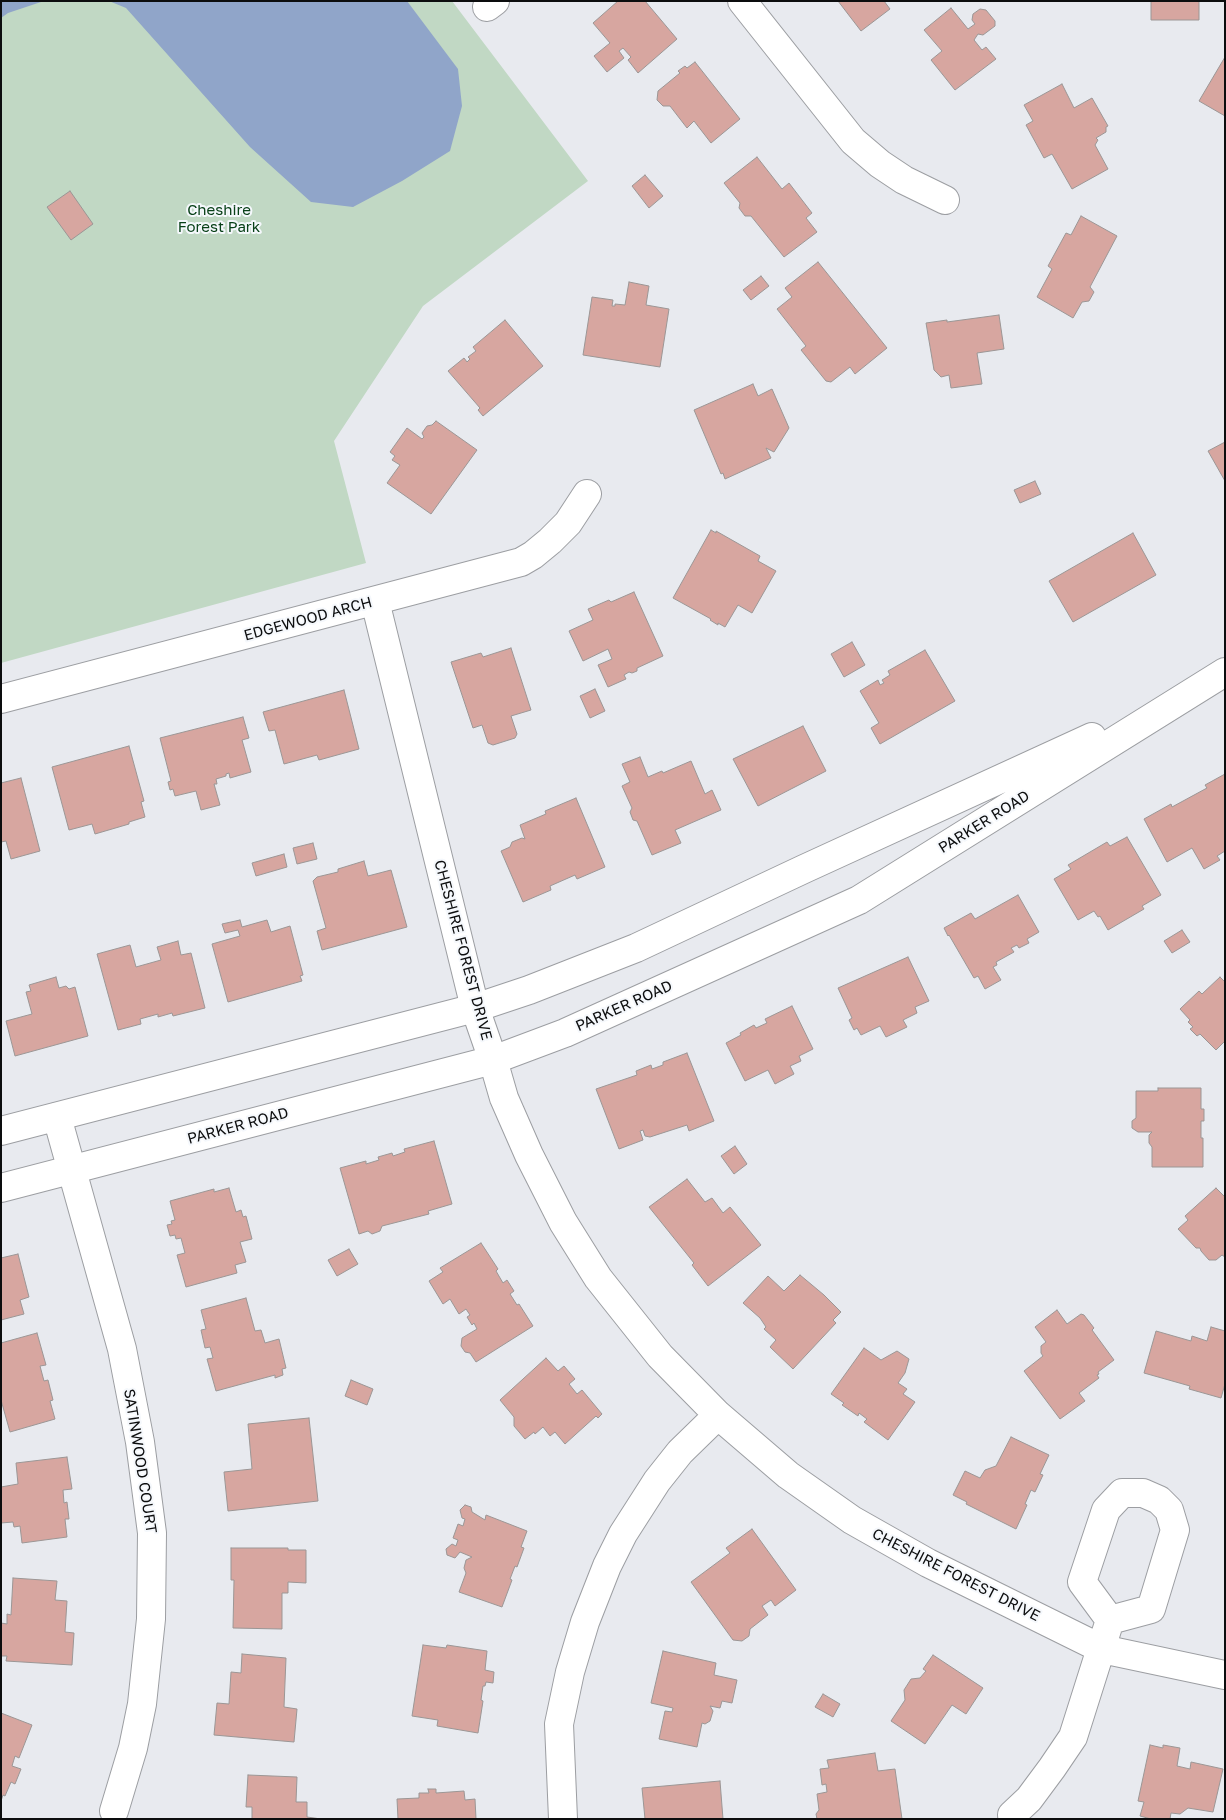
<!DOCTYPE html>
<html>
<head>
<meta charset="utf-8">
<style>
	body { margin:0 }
	#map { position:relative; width:1226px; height:1820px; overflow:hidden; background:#e8eaef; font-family:"Golos Text",sans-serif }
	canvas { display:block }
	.frame { position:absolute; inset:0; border:2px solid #0c0d0e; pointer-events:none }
</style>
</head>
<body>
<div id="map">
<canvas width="1226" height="1820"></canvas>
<div class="frame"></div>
</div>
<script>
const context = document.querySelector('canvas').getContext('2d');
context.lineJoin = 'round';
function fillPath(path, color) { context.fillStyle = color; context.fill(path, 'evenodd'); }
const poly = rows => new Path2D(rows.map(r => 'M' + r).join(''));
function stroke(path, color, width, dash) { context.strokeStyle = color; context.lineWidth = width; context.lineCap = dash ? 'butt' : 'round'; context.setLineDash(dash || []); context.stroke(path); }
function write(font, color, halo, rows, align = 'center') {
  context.font = font + ' "Golos Text",sans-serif'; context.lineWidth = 4; context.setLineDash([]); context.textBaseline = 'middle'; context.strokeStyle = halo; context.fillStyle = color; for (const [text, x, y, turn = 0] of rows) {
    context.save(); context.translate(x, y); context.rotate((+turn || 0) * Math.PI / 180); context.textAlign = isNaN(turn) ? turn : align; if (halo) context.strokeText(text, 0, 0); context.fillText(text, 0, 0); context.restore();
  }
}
const green = poly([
	[1,1,452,1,588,181,423,306,334,441,366,563,1,663]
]);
const water = poly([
	[1,1,44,1,8,13,1,18],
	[109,1,407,1,458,69,462,106,450,151,402,181,353,207,311,202,250,147,126,8]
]);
const building = poly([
	[618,1,645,1,677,39,638,73,628,60,631,57,623,48,619,51,624,58,607,72,594,56,610,43,593,23,618,1],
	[838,1,884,1,890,9,861,31,838,1],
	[1151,1,1199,1,1199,20,1151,20,1151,1],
	[951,8,968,29,975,24,972,20,973,14,980,9,986,10,995,21,995,26,983,35,978,34,974,40,982,50,986,47,996,59,955,90,931,60,942,51,924,30,951,8],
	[1225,57,1225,116,1199,101,1225,57],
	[695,62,740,119,711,143,694,121,687,128,670,106,663,106,657,100,658,91,680,73,678,71,685,66,687,68,695,62],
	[1062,84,1074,108,1092,98,1108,126,1106,127,1106,132,1096,138,1098,140,1095,145,1108,169,1072,189,1052,154,1044,158,1026,125,1033,121,1024,105,1062,84],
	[757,157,782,189,789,183,812,213,806,218,817,232,784,257,751,216,745,216,739,208,740,203,724,183,757,157],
	[645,175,663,196,649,208,632,186,645,175],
	[70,191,93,224,71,240,47,207,70,191],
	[1081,216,1117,236,1090,287,1094,292,1089,301,1082,302,1073,318,1037,297,1052,269,1048,266,1066,233,1071,235,1081,216],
	[818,262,887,348,855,374,850,367,831,382,826,381,801,350,806,346,777,309,792,297,785,288,818,262],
	[761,276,769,286,751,300,743,290,761,276],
	[629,282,649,286,646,305,669,309,660,367,583,355,592,297,613,300,612,306,615,306,615,304,625,305,629,282],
	[999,315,1004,349,977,353,982,384,951,388,949,375,941,377,934,370,926,323,947,320,947,322,999,315],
	[505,320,543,366,483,416,478,410,480,408,448,371,464,358,467,362,470,359,468,357,476,351,473,347,505,320],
	[753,384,758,396,772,389,789,428,774,452,766,448,771,458,725,479,723,473,721,474,694,410,753,384],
	[436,421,477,450,431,514,387,483,400,465,392,460,395,456,390,452,407,428,422,439,424,437,422,433,427,426,432,425,436,421],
	[1225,442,1225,481,1208,451,1225,442],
	[1035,481,1041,494,1020,503,1014,490,1035,481],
	[711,530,716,533,716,531,760,556,758,561,776,571,752,613,738,605,725,627,718,623,718,625,710,620,711,619,673,598,711,530],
	[1133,533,1156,575,1073,622,1049,581,1133,533],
	[634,592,663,656,637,668,637,671,632,673,629,672,624,675,626,679,608,687,598,665,612,659,608,649,583,661,569,631,593,620,588,609,609,600,611,602,634,592],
	[852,642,865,665,844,677,831,654,852,642],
	[511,648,531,710,511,716,517,734,515,738,493,745,488,743,482,725,473,728,451,662,481,653,483,657,511,648],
	[925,650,955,701,880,744,871,728,879,723,860,691,878,680,880,685,884,683,882,680,890,675,888,671,925,650],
	[595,689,605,711,590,718,580,696,595,689],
	[344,690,359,749,319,760,317,755,284,764,275,730,269,731,263,712,344,690],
	[243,717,249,738,242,740,251,772,230,778,229,773,226,774,226,776,216,779,217,784,214,784,220,805,201,810,196,791,175,796,173,789,170,790,168,782,171,781,160,738,243,717],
	[803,726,826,771,758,806,733,759,803,726],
	[129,746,144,801,141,802,145,817,129,822,129,824,95,834,92,824,69,830,52,767,129,746],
	[640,757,648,777,662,771,663,773,691,761,705,794,712,790,721,810,675,830,681,843,652,855,637,821,633,820,630,812,632,808,622,786,630,782,622,764,640,757],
	[1225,774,1225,851,1217,856,1220,860,1204,869,1192,848,1167,862,1144,819,1171,804,1172,807,1207,788,1205,785,1225,774],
	[21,778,40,851,11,859,6,841,1,842,1,783,21,778],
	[576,798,605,867,577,879,575,875,550,886,551,890,523,902,501,851,510,847,512,842,522,838,525,839,520,825,546,814,545,811,576,798],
	[1127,837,1161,895,1142,906,1144,909,1108,930,1100,916,1098,917,1094,911,1078,920,1054,879,1071,869,1068,865,1107,842,1110,846,1127,837],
	[313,843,317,859,297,864,293,848,313,843],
	[284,854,287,867,256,876,252,863,284,854],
	[364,861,368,876,391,870,407,927,322,950,317,931,326,928,313,881,317,877,338,872,338,869,364,861],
	[1018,895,1039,932,1027,939,1029,943,1019,948,1017,945,1011,948,1014,952,996,962,997,965,993,967,1001,980,985,989,978,976,974,978,949,935,948,936,944,928,971,913,975,919,1018,895],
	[240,920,242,927,267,920,271,932,290,926,303,975,300,976,302,981,228,1002,212,944,240,936,238,930,225,933,222,924,240,920],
	[1182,930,1190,942,1172,953,1164,941,1182,930],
	[178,941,181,955,191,953,205,1008,173,1016,172,1013,158,1017,158,1014,140,1019,141,1024,118,1030,97,954,130,945,136,967,161,960,157,947,178,941],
	[908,957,929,1001,915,1007,917,1013,903,1020,907,1027,886,1037,880,1026,861,1035,857,1028,854,1030,849,1020,852,1018,838,988,908,957],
	[56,977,59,988,66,986,69,989,75,987,88,1036,15,1056,6,1021,32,1014,26,992,31,991,29,985,56,977],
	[1220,977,1225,982,1225,1041,1216,1050,1200,1034,1197,1036,1190,1029,1193,1027,1188,1022,1190,1020,1180,1009,1199,991,1202,994,1220,977],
	[792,1006,813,1049,799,1056,801,1061,790,1066,794,1074,775,1084,768,1070,745,1081,726,1043,741,1035,740,1033,754,1025,756,1028,767,1023,765,1019,792,1006],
	[687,1053,714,1121,689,1131,687,1125,650,1137,645,1136,643,1130,640,1131,643,1140,619,1149,596,1089,637,1075,636,1071,651,1065,652,1069,663,1065,663,1062,687,1053],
	[1158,1088,1201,1088,1201,1109,1204,1109,1204,1121,1201,1121,1201,1138,1203,1138,1203,1167,1152,1167,1152,1147,1149,1143,1149,1135,1152,1132,1138,1132,1132,1128,1132,1121,1136,1118,1136,1091,1158,1091,1158,1088],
	[434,1141,452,1204,428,1211,429,1214,382,1226,380,1231,372,1234,368,1231,359,1234,340,1168,366,1161,366,1164,379,1160,378,1157,392,1153,393,1156,405,1152,404,1149,434,1141],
	[735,1146,747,1164,734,1174,721,1156,735,1146],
	[687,1179,705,1202,712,1198,723,1213,730,1207,761,1245,708,1286,692,1265,694,1263,649,1207,687,1179],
	[229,1188,236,1212,241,1210,243,1217,246,1216,252,1239,240,1242,246,1262,235,1265,237,1273,186,1287,177,1255,185,1253,181,1238,176,1239,175,1235,170,1236,167,1225,172,1224,171,1221,175,1220,170,1201,214,1189,214,1192,229,1188],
	[1216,1188,1225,1197,1225,1257,1222,1255,1216,1260,1209,1260,1201,1251,1200,1248,1196,1248,1178,1229,1188,1220,1185,1216,1216,1188],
	[481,1243,498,1269,496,1271,503,1283,507,1280,514,1291,510,1294,517,1305,519,1304,533,1326,476,1362,470,1353,465,1352,461,1346,462,1338,477,1329,474,1323,472,1325,467,1317,470,1315,466,1309,459,1314,450,1299,443,1304,429,1281,443,1272,440,1268,481,1243],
	[349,1249,358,1264,337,1276,328,1260,349,1249],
	[18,1254,29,1297,20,1300,24,1314,1,1320,1,1258,18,1254],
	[800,1275,824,1295,841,1312,833,1320,836,1323,793,1369,770,1347,776,1340,764,1329,766,1327,760,1318,743,1303,768,1276,784,1291,800,1275],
	[246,1298,255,1331,261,1330,265,1343,279,1339,286,1368,282,1369,283,1375,275,1378,275,1375,216,1391,207,1359,213,1358,210,1347,205,1348,201,1330,206,1329,201,1310,246,1298],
	[1057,1310,1067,1324,1081,1314,1084,1315,1094,1328,1092,1330,1114,1360,1098,1372,1099,1374,1097,1375,1099,1378,1079,1393,1085,1401,1060,1419,1024,1371,1043,1356,1041,1353,1041,1346,1046,1342,1035,1327,1057,1310],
	[1211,1327,1225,1331,1225,1384,1221,1398,1189,1389,1190,1386,1144,1373,1156,1331,1191,1341,1192,1336,1207,1341,1211,1327],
	[37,1333,46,1365,40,1366,44,1381,48,1380,53,1400,50,1401,55,1419,10,1432,1,1400,1,1343,37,1333],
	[864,1348,881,1360,897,1351,909,1359,905,1373,898,1383,907,1389,903,1394,915,1402,888,1440,864,1422,867,1419,859,1413,858,1416,842,1405,844,1403,831,1394,864,1348],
	[546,1358,558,1371,564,1366,575,1379,569,1384,577,1394,582,1390,602,1414,598,1418,596,1416,565,1444,555,1432,550,1436,543,1427,535,1434,534,1432,525,1439,514,1426,514,1417,500,1400,546,1358],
	[351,1380,373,1389,367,1405,345,1396,351,1380],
	[309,1418,318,1501,228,1511,224,1472,252,1469,248,1424,309,1418],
	[1011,1437,1049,1455,1040,1474,1043,1475,1035,1492,1031,1490,1025,1504,1027,1505,1016,1529,966,1504,967,1502,953,1495,965,1471,980,1478,985,1470,996,1466,1011,1437],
	[67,1457,72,1489,63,1490,64,1503,67,1502,69,1519,65,1519,67,1537,22,1543,20,1526,14,1527,13,1522,1,1523,1,1487,18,1484,16,1463,67,1457],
	[465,1505,471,1507,472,1512,485,1520,486,1515,527,1531,521,1547,524,1548,517,1567,515,1566,510,1579,512,1580,502,1607,459,1592,466,1573,464,1568,466,1560,472,1557,460,1552,455,1558,447,1555,446,1549,452,1544,456,1546,458,1540,453,1538,458,1524,463,1526,465,1519,462,1518,460,1510,465,1505],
	[752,1529,796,1590,775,1606,771,1600,762,1606,768,1615,750,1629,749,1636,742,1641,733,1640,691,1582,730,1553,726,1548,752,1529],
	[231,1548,288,1548,288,1550,306,1550,306,1583,288,1582,288,1593,282,1593,282,1629,233,1628,234,1580,231,1580,231,1548],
	[13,1578,57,1581,55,1600,67,1601,65,1632,74,1633,72,1665,6,1661,7,1656,1,1656,1,1623,7,1624,7,1614,11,1615,13,1578],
	[423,1645,446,1648,447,1645,487,1651,485,1670,494,1672,493,1683,486,1682,485,1686,483,1686,481,1700,483,1701,478,1733,437,1726,438,1720,412,1716,423,1645],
	[663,1651,716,1663,714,1675,737,1680,732,1703,722,1701,720,1708,710,1706,713,1711,710,1721,705,1724,702,1723,697,1747,659,1739,665,1711,672,1712,673,1708,651,1703,663,1651],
	[242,1654,286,1658,284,1707,297,1709,294,1742,214,1735,217,1703,229,1704,231,1672,241,1673,242,1654],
	[933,1655,983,1688,966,1714,952,1705,925,1744,891,1721,905,1700,904,1690,911,1679,920,1678,926,1671,923,1669,933,1655],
	[823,1694,840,1704,833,1717,815,1707,823,1694],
	[1,1713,32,1725,19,1758,15,1756,12,1766,21,1769,15,1784,11,1782,5,1796,3,1795,1,1801,1,1713],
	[1150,1745,1163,1748,1163,1745,1180,1748,1177,1766,1190,1769,1191,1762,1223,1769,1213,1812,1188,1808,1180,1814,1171,1813,1170,1819,1151,1819,1140,1816,1144,1802,1138,1801,1150,1745],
	[875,1753,878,1771,895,1769,902,1819,817,1819,816,1814,819,1810,817,1794,827,1792,826,1784,822,1785,820,1769,829,1768,827,1760,875,1753],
	[248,1775,297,1777,296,1802,307,1802,307,1817,321,1819,252,1819,252,1807,246,1807,248,1775],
	[720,1781,723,1819,645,1819,642,1788,720,1781],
	[428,1789,436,1789,436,1793,464,1791,465,1800,475,1799,476,1819,398,1819,397,1799,419,1798,419,1793,429,1793,428,1789]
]);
const minor = poly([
	[742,1,853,141,880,164,904,180,945,200],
	[487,7,495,1],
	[375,601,475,1008,493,1060,504,1098,529,1155,563,1222,598,1278,660,1356,718,1415,788,1475,852,1520,928,1563,1102,1649,1225,1675],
	[1,699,521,562,533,555,550,541,568,523,587,494],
	[57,1117,122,1349,140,1442,152,1533,151,1619,142,1704,133,1748,114,1811],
	[1012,1815,1029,1799,1052,1768,1073,1737,1110,1620,1151,1609,1175,1530,1169,1510,1159,1500,1143,1493,1122,1493,1106,1510,1082,1582,1110,1620],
	[563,1819,559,1724,570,1672,585,1622,607,1566,623,1534,657,1481,680,1452,718,1415]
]);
const tertiary = poly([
	[1,1131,475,1008,529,990,636,948,804,869,1092,737],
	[1,1188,493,1060,565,1033,859,900,1225,672]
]);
const parkNames = [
	["Cheshire",219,210],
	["Forest Park",219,227]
];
const streetNames = [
	["EDGEWOOD ARCH",308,619,-15],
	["PARKER ROAD",984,822,-32],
	["CHESHIRE FOREST DRIVE",463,950,75],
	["PARKER ROAD",624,1006,-24],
	["PARKER ROAD",238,1126,-15],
	["SATINWOOD COURT",140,1461,81],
	["CHESHIRE FOREST DRIVE",956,1575,27]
];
fillPath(green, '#c1d8c4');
fillPath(water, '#90a5c9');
fillPath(building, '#d7a6a0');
stroke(building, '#9b9695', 1);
stroke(minor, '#9c9ea2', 30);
stroke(tertiary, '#9c9ea2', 30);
stroke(minor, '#fff', 28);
stroke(tertiary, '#fff', 28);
write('15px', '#094118', '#f5f8fc', parkNames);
write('15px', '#0c0d0e', '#f5f8fc', streetNames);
</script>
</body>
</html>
